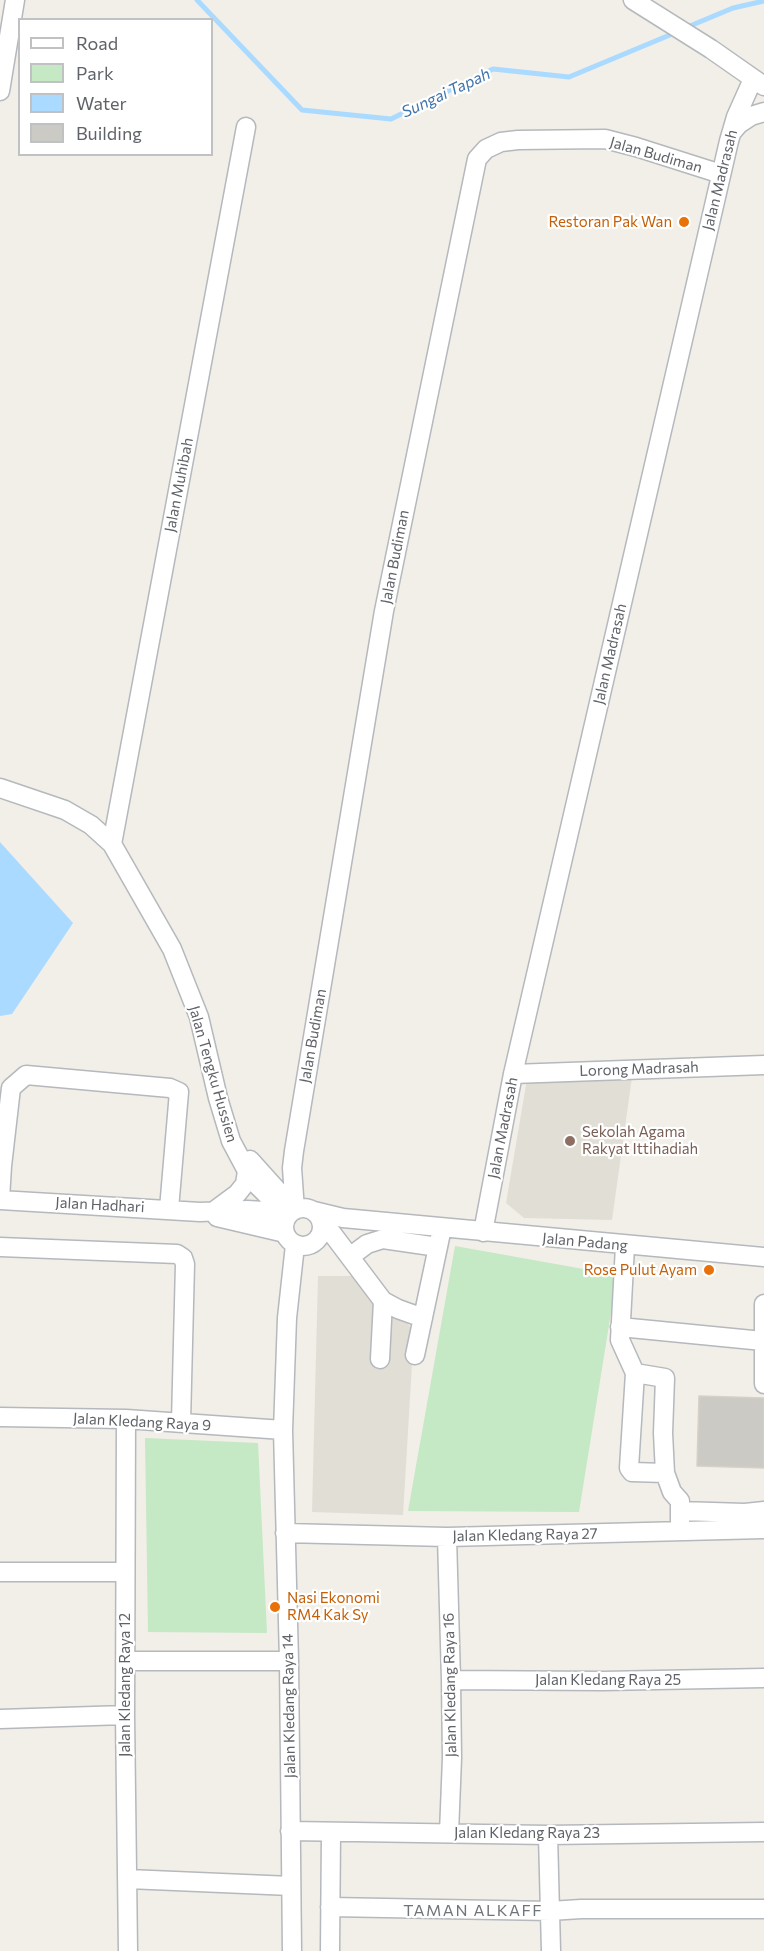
<!DOCTYPE html>
<html>
<head>
<meta charset="utf-8">
<style>
	body { margin:0 }
	#map { position:relative; width:764px; height:1951px; overflow:hidden; background:#f1efe8; font-family:Commissioner,sans-serif }
	canvas { display:block }
	.legend { position:absolute; left:18px; top:18px; width:195px; height:138px; box-sizing:border-box; background:#fff; border:2px solid #bfc1c3; margin:0; padding:8px 10px; list-style:none; font-size:18px; color:#5f6368 }
	.legend li { display:flex; align-items:center; gap:12px; height:30px }
	.legend b { width:30px; border:2px solid #bfc1c3 }
</style>
</head>
<body>
<div id="map">
<canvas width="764" height="1951"></canvas>
<ul class="legend">
<li><b style="height:8px;background:#fff"></b>Road</li>
<li><b style="height:16px;background:#c5e8c5"></b>Park</li>
<li><b style="height:16px;background:#aadaff"></b>Water</li>
<li><b style="height:16px;background:#cccac5"></b>Building</li>
</ul>
</div>
<script>
const context = document.querySelector('canvas').getContext('2d');
context.lineJoin = 'round';
function fillPath(path, color) { context.fillStyle = color; context.fill(path, 'evenodd'); }
const poly = rows => new Path2D(rows.map(r => 'M' + r).join(''));
function stroke(path, color, width, dash) { context.strokeStyle = color; context.lineWidth = width; context.lineCap = dash ? 'butt' : 'round'; context.setLineDash(dash || []); context.stroke(path); }
function write(font, color, halo, rows, align = 'center') {
  context.font = font + ' Commissioner,sans-serif'; context.lineWidth = 4.5; context.setLineDash([]); context.textBaseline = 'middle'; context.strokeStyle = halo; context.fillStyle = color; for (const [text, x, y, turn = 0] of rows) {
    context.save(); context.translate(x, y); context.rotate((+turn || 0) * Math.PI / 180); context.textAlign = isNaN(turn) ? turn : align; if (halo) context.strokeText(text, 0, 0); context.fillText(text, 0, 0); context.restore();
  }
}
const education = poly([
	[632,1077,612,1220,524,1218,506,1203,527,1079],
	[318,1276,365,1276,414,1331,403,1515,312,1512]
]);
const green = poly([
	[455,1246,617,1275,579,1512,408,1511],
	[145,1438,258,1443,267,1633,148,1632]
]);
const water = poly([
	[0,842,73,923,12,1014,0,1016]
]);
const stream = poly([
	[197,0,302,110,391,119,493,69,569,77,677,32],
	[685,28,733,8,764,1]
]);
const building = poly([
	[699,1396,764,1398,764,1468,697,1466,699,1396]
]);
const minor = poly([
	[633,0,711,49,764,86],
	[0,91,15,0],
	[733,131,739,124,751,116,764,112],
	[0,788,65,810,91,825,112,844,172,949,199,1017,218,1098,231,1141,247,1171,258,1186,288,1216],
	[112,844,246,127],
	[513,1074,764,1065],
	[250,1160,295,1210],
	[0,1199,2,1166,11,1088,26,1075,170,1088,179,1092,169,1209],
	[0,1200,200,1212,247,1210,265,1211,284,1219],
	'284 1227a19 19 0 1 1 38 0a19 19 0 1 1-38 0Z',
	[295,1210,292,1168,294,1151,384,611,477,159,486,149,501,142,518,140,605,139,636,147,721,174],
	[214,1211,237,1194,245,1184,247,1171],
	[314,1211,343,1218,764,1257],
	[217,1217,285,1233],
	[331,1232,383,1301,398,1309,423,1318],
	[483,1232,513,1074,729,141,736,117,753,79],
	[625,1246,620,1340,635,1373,629,1468,632,1472,665,1473],
	[0,1247,177,1254,183,1258,185,1264,181,1422],
	[351,1256,367,1244,383,1239,438,1247],
	[764,1304,764,1384],
	[620,1327,763,1341],
	[415,1355,442,1228],
	[380,1359,383,1301],
	[635,1373,665,1378,663,1433,665,1473,672,1492,680,1501,680,1531],
	[0,1417,126,1419,283,1430],
	[126,1419,125,1715,128,1951],
	[680,1511,745,1513,764,1511],
	[285,1533,447,1537,764,1529],
	[447,1537,451,1680,452,1758,449,1833],
	[0,1572,124,1572],
	[125,1661,289,1661],
	[451,1680,603,1681,764,1678],
	[0,1719,125,1715],
	[290,1831,548,1835,764,1832],
	[548,1835,551,1951],
	[128,1879,291,1886],
	[330,1907,550,1911,581,1909,764,1909],
	[292,1951,289,1661,283,1430,287,1318,295,1245],
	[330,1951,331,1832]
]);
const markers = [
	[684,222,6,"#e8710a"],
	[570,1141,6,"#8d6e63"],
	[709,1270,6,"#e8710a"],
	[275,1607,6,"#e8710a"]
];
const streetNames = [
	["Jalan Budiman",656,155,16],
	["Jalan Madrasah",720,180,-76],
	["Jalan Muhibah",179,485,-79],
	["Jalan Budiman",395,557,-79],
	["Jalan Madrasah",610,654,-77],
	["Jalan Budiman",313,1036,-80],
	["Lorong Madrasah",639,1069,-2],
	["Jalan Tengku Hussien",213,1074,74],
	["Jalan Madrasah",503,1128,-79],
	["Jalan Hadhari",100,1205,3],
	["Jalan Padang",585,1242,5],
	["Jalan Kledang Raya 9",142,1422,3],
	["Jalan Kledang Raya 27",525,1535,-1],
	["Jalan Kledang Raya 25",608,1680],
	["Jalan Kledang Raya 12",125,1685,-90],
	["Jalan Kledang Raya 16",450,1685,-91],
	["Jalan Kledang Raya 14",289,1706,-91],
	["Jalan Kledang Raya 23",527,1833]
];
const foodNames = [
	["Restoran Pak Wan",672,222],
	["Rose Pulut Ayam",697,1270],
	["Nasi Ekonomi",287,1598,"left"],
	["RM4 Kak Sy",287,1615,"left"]
];
const educationNames = [
	["Sekolah Agama",582,1132],
	["Rakyat Ittihadiah",582,1149]
];
const waterNames = [
	["Sungai Tapah",446,93,-25]
];
const neighbourhoodNames = [
	["TAMAN ALKAFF",473,1911]
];
fillPath(education, '#e1ded6');
fillPath(green, '#c5e8c5');
fillPath(water, '#aadaff');
stroke(stream, '#aadaff', 5);
fillPath(building, '#cccac5');
stroke(building, '#d6d1c6', 1.5);
stroke(minor, '#b5b8bc', 21);
stroke(minor, '#fff', 18);
for (const [x, y, r, color] of markers) { const dot = new Path2D(); dot.arc(x, y, r, 0, 2 * Math.PI); context.fillStyle = color; context.fill(dot); stroke(dot, '#fff', 2); }
write('15px', '#5f6368', '#fff', streetNames);
write('15px', '#c56008', '#fff', foodNames, 'right');
write('15px', '#785e54', '#fff', educationNames, 'left');
write('italic 16px', '#4174aa', '#fff', waterNames);
context.letterSpacing = '1.5px';
write('16px', '#70757a', '#fff', neighbourhoodNames);
context.letterSpacing = '0px';
</script>
</body>
</html>
